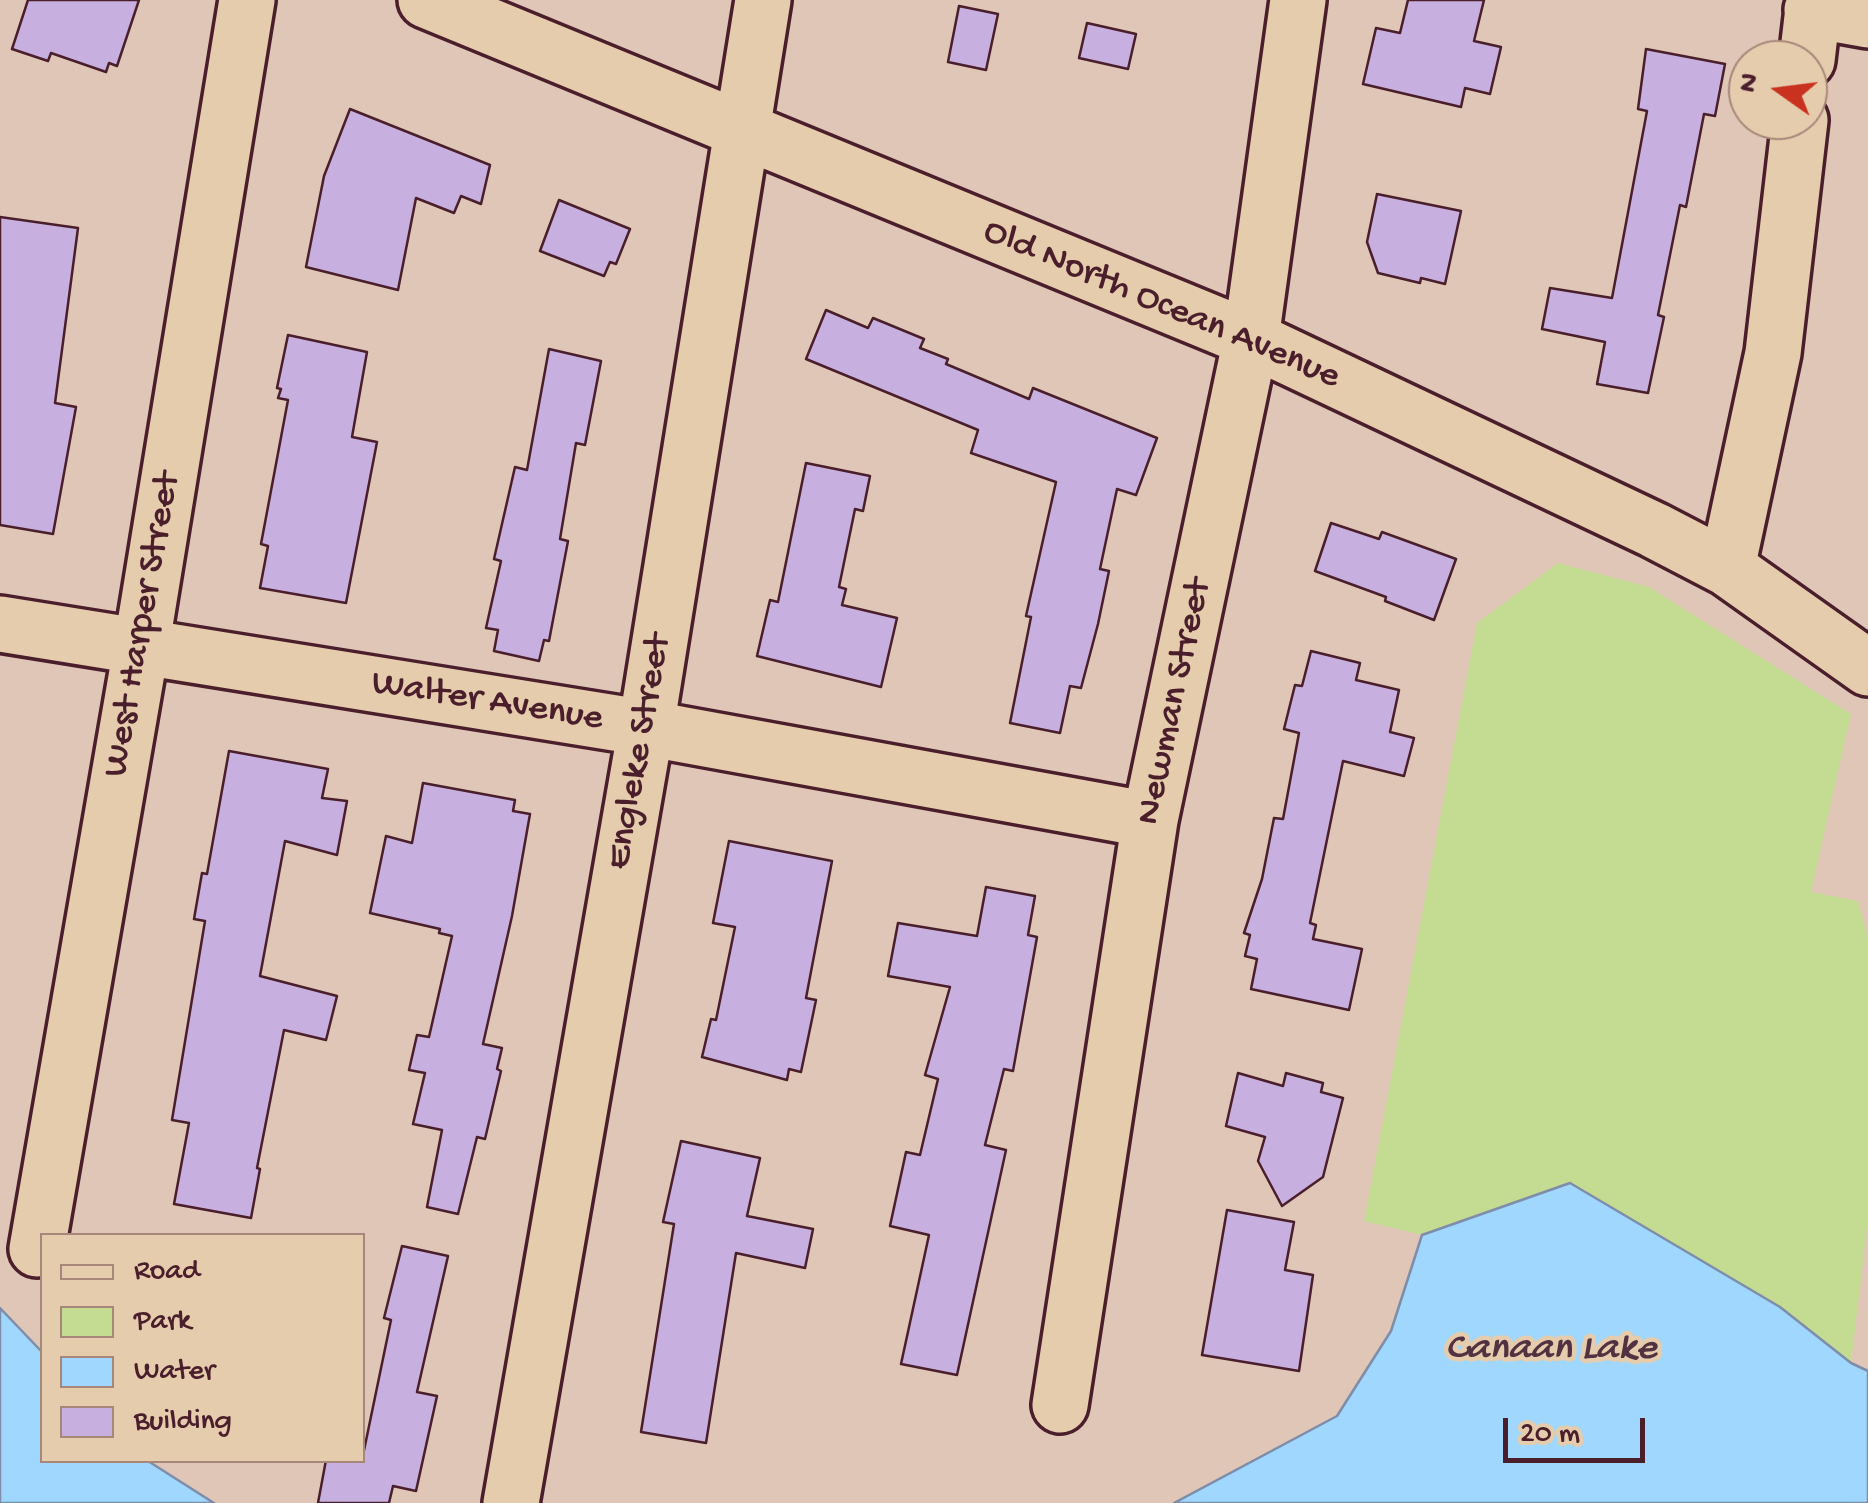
<!DOCTYPE html>
<html>
<head>
<meta charset="utf-8">
<style>
	body { margin:0 }
	#map { position:relative; width:1868px; height:1503px; overflow:hidden; background:#dfc6b7; font-family:"Gochi Hand",sans-serif }
	canvas { display:block }
	.legend { position:absolute; left:40px; top:1233px; width:325px; height:230px; box-sizing:border-box; background:#e5ccad; border:2px solid #a78779; margin:0; padding:12px 18px; list-style:none; font-size:30px; color:#4a1f2b }
	.legend li { display:flex; align-items:center; gap:20px; height:50px }
	.legend b { width:50px; border:2px solid #a78779 }
	.north { position:absolute; left:1728px; top:40px; width:100px; height:100px; box-sizing:border-box; background:#e5ccad; border:2px solid #a78779; border-radius:50%; rotate:284deg; font-size:28px; font-weight:700; line-height:40px; text-align:center; color:#4a1f2b }
	.north::after { content:''; display:block; margin:auto; width:35px; height:45px; background:#c8321e; clip-path:polygon(50% 0,100% 100%,50% 72%,0 100%) }
	.scale { position:absolute; left:1503px; top:1418px; width:142px; height:45px; box-sizing:border-box; border:5px solid #4a1f2b; border-top:0; padding-left:12px; font-size:30px; line-height:35px; white-space:nowrap; color:#4a1f2b; -webkit-text-stroke:8px #e5ccad; paint-order:stroke }
</style>
</head>
<body>
<div id="map">
<canvas width="1868" height="1503"></canvas>
<ul class="legend">
<li><b style="height:12px;background:#e5ccad"></b>Road</li>
<li><b style="height:28px;background:#c4dc92"></b>Park</li>
<li><b style="height:28px;background:#9fd7ff"></b>Water</li>
<li><b style="height:28px;background:#c7b0df"></b>Building</li>
</ul>
<div class="north">N</div>
<div class="scale">20 m</div>
</div>
<script>
const context = document.querySelector('canvas').getContext('2d');
context.lineJoin = 'round';
function fillPath(path, color) { context.fillStyle = color; context.fill(path, 'evenodd'); }
const poly = rows => new Path2D(rows.map(r => 'M' + r).join(''));
function stroke(path, color, width, dash) { context.strokeStyle = color; context.lineWidth = width; context.lineCap = dash ? 'butt' : 'round'; context.setLineDash(dash || []); context.stroke(path); }
function write(font, color, halo, rows, align = 'center') {
  context.font = font + ' "Gochi Hand",sans-serif'; context.lineWidth = 9; context.setLineDash([]); context.textBaseline = 'middle'; context.strokeStyle = halo; context.fillStyle = color; for (const [text, x, y, turn = 0] of rows) {
    context.save(); context.translate(x, y); context.rotate((+turn || 0) * Math.PI / 180); context.textAlign = isNaN(turn) ? turn : align; if (halo) context.strokeText(text, 0, 0); context.fillText(text, 0, 0); context.restore();
  }
}
const green = poly([
	[1558,563,1649,587,1851,714,1811,892,1858,901,1868,938,1868,1219,1851,1363,1780,1307,1570,1183,1422,1235,1364,1221,1477,623]
]);
const water = poly([
	[1570,1183,1780,1307,1851,1363,1868,1371,1868,1503,1174,1503,1337,1416,1391,1331,1422,1235,1570,1183],
	[0,1308,42,1352,42,1460,148,1461,214,1503,0,1503,0,1308]
]);
const building = poly([
	[28,0,139,0,117,66,109,63,106,72,51,53,48,61,12,49,28,0],
	[1408,0,1484,0,1474,41,1501,47,1490,94,1465,88,1461,107,1363,84,1376,28,1400,33,1408,0],
	[959,6,998,14,986,70,948,62,959,6],
	[1087,23,1136,34,1128,69,1079,58,1087,23],
	[1646,49,1725,64,1715,116,1704,114,1686,207,1680,205,1658,315,1664,317,1648,393,1597,384,1605,342,1542,329,1550,288,1612,298,1647,111,1638,109,1646,49],
	[350,109,490,165,481,204,461,196,454,213,416,198,398,290,306,267,324,176,350,109],
	[1377,194,1461,211,1445,284,1421,278,1420,283,1378,273,1367,242,1377,194],
	[559,200,630,229,616,264,610,262,604,276,540,251,559,200],
	[0,217,78,228,55,403,76,407,53,534,0,525,0,217],
	[826,310,868,328,873,318,924,339,920,348,948,359,946,364,1029,399,1033,388,1157,438,1136,495,1117,489,1100,569,1109,571,1098,624,1081,688,1070,686,1060,733,1010,723,1031,617,1026,616,1056,482,971,453,978,430,806,359,826,310],
	[288,335,367,352,352,437,377,442,346,603,260,588,268,546,261,544,288,400,278,398,281,389,277,388,288,335],
	[549,349,601,361,585,445,576,443,560,539,568,541,549,641,544,640,539,661,494,651,498,630,486,628,501,561,494,559,515,467,527,470,549,349],
	[806,463,870,476,863,511,855,509,839,587,846,589,842,605,897,618,881,687,757,656,770,600,778,602,806,463],
	[1331,523,1379,539,1382,532,1456,559,1434,620,1385,601,1386,597,1315,571,1331,523],
	[1311,651,1360,663,1356,680,1399,690,1390,732,1414,738,1404,776,1343,761,1310,923,1316,925,1313,939,1362,949,1349,1010,1251,989,1257,959,1245,956,1250,935,1244,933,1262,879,1274,818,1283,819,1299,733,1284,729,1295,685,1302,686,1311,651],
	[229,751,328,769,322,798,347,801,337,855,285,841,260,976,337,996,326,1040,284,1030,257,1168,260,1169,251,1218,174,1204,189,1123,172,1120,205,921,194,919,202,873,207,874,229,751],
	[423,783,515,800,513,811,530,814,512,916,483,1044,502,1048,497,1069,501,1071,485,1139,477,1137,458,1214,427,1207,442,1130,413,1124,425,1073,409,1070,417,1035,429,1037,452,936,439,933,440,929,370,913,386,836,412,843,423,783],
	[729,841,832,861,806,998,816,1000,801,1072,789,1069,787,1080,702,1057,711,1019,716,1020,735,927,713,923,729,841],
	[986,887,1035,896,1028,935,1037,937,1013,1071,1004,1069,985,1145,1006,1150,957,1375,901,1364,929,1235,890,1226,906,1152,920,1155,938,1079,925,1075,950,987,888,976,898,923,977,936,986,887],
	[1238,1073,1283,1086,1286,1073,1323,1083,1321,1092,1343,1098,1323,1177,1282,1206,1258,1161,1265,1137,1226,1126,1238,1073],
	[681,1141,760,1158,747,1216,813,1229,805,1268,736,1253,706,1443,641,1432,674,1224,663,1222,681,1141],
	[1227,1210,1294,1222,1285,1270,1313,1275,1299,1371,1202,1355,1227,1210],
	[402,1246,448,1256,417,1392,437,1396,416,1491,393,1486,389,1503,318,1503,326,1460,362,1460,391,1320,384,1318,402,1246]
]);
const minor = poly([
	[426,0,1251,339,1654,530,1727,568,1868,668],
	[1812,10,1868,20],
	[1807,60,1814,0],
	[1727,568,1773,353,1800,120],
	[0,624,646,728,1150,820],
	[37,1249,141,649,247,0],
	[1060,1405,1150,820,1251,339,1298,0],
	[511,1503,646,728,763,0]
]);
const streetNames = [
	["Old North Ocean Avenue",1161,306,23],
	["West Harper Street",144,625,-80],
	["Newman Street",1176,702,-78],
	["Walter Avenue",487,703,9],
	["Engleke Street",641,752,-80]
];
const waterNames = [
	["Canaan Lake",1551,1351]
];
fillPath(green, '#c4dc92');
fillPath(water, '#9fd7ff');
stroke(water, '#7d8daa', 2.5);
fillPath(building, '#c7b0df');
stroke(building, '#4a1f2b', 2.5);
stroke(minor, '#4a1f2b', 62);
stroke(minor, '#e5ccad', 55);
write('38px', '#4a1f2b', '#e5ccad', streetNames);
write('italic 40px', '#523140', '#e5ccad', waterNames);
</script>
</body>
</html>
